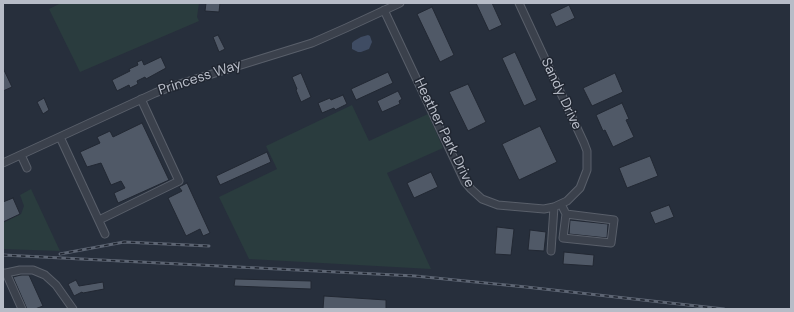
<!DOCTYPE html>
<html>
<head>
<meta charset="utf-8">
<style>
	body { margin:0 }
	#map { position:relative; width:794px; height:312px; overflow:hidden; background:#272f3c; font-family:"DM Sans",sans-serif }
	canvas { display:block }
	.frame { position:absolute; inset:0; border:4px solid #b7bcc7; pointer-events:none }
</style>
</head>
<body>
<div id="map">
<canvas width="794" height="312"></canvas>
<div class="frame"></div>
</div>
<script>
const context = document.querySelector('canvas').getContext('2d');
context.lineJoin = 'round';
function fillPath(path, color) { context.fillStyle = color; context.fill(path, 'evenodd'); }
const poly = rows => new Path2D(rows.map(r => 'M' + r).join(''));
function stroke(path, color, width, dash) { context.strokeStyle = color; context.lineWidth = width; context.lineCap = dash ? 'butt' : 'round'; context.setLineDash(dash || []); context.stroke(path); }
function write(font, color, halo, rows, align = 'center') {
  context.font = font + ' "DM Sans",sans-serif'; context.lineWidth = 3; context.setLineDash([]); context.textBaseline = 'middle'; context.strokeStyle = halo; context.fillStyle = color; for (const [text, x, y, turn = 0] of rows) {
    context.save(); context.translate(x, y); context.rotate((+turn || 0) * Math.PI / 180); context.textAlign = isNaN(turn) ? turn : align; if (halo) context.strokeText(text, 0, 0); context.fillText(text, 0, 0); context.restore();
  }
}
const green = poly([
	[61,3,199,3,197,17,199,21,80,72,49,9],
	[352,105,369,141,428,114,443,148,387,173,431,269,249,259,219,197,277,169,266,146],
	[31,189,60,251,3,249,3,223,21,214,24,206,20,195]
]);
const water = poly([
	[368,35,370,36,372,42,369,49,361,52,358,52,352,49,352,43,354,41,361,37]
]);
const building = poly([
	[206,3,220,3,219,12,205,11,206,3],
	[476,3,492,3,502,25,489,31,476,3],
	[569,5,575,18,556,27,550,14,569,5],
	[432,7,454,55,440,62,417,14,432,7],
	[218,35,225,49,219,52,213,37,218,35],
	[515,52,537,100,524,106,502,58,515,52],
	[161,57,166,68,146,79,145,77,137,81,138,84,130,88,129,85,117,91,112,80,130,71,129,69,138,65,137,62,142,60,144,65,161,57],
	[3,68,12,87,3,91,3,68],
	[388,72,393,83,356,100,351,89,388,72],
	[301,73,311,97,301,102,296,90,297,89,292,77,301,73],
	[615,73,623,92,592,106,583,88,615,73],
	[468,84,486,122,468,131,449,92,468,84],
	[398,91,402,99,399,101,400,104,382,112,377,101,398,91],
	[343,95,347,104,335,110,334,108,322,113,318,103,330,98,331,100,343,95],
	[44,98,49,110,43,114,37,102,44,98],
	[622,103,629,119,626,120,634,137,613,147,605,130,603,131,596,115,622,103],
	[142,123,169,180,118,203,114,193,125,188,121,181,111,185,101,163,87,167,80,152,100,143,97,137,110,131,113,137,142,123],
	[540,126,557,162,519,180,502,144,540,126],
	[267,152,271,162,220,185,216,176,267,152],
	[650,156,658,176,627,188,619,168,650,156],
	[431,172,438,187,414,198,407,183,431,172],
	[187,183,210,233,203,236,200,229,186,236,168,198,182,191,179,187,187,183],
	[13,198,20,214,3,222,3,202,13,198],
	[669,205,674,217,655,224,650,212,669,205],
	[570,220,608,224,607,238,569,234,570,220],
	[497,227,514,229,511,255,495,254,497,227],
	[530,230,546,232,544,251,528,250,530,230],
	[564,252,594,255,593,266,563,264,564,252],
	[21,275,29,275,43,306,35,309,27,309,13,277,21,275],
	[235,279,311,281,311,289,234,286,235,279],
	[76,280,79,286,103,282,104,289,83,293,82,292,74,296,68,284,76,280],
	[324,296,386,300,386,309,323,309,324,296]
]);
const minor = poly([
	[384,10,465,182,471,189,482,199,498,205,544,209,554,207,567,201,580,188,587,170,587,151,584,143,519,3],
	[60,137,105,234],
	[21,155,27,168],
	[3,163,155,93,170,87,312,43,346,28,400,3],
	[561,204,566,214,614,220,611,243,563,238,566,214],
	[99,220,179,181,141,99],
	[551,251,554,207],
	[3,273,6,273,22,309],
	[6,273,20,270,33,270,45,275,56,285,73,309]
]);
const rail = poly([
	[60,254,124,242,209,246],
	[3,255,415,276,526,287,724,309]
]);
const streetNames = [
	["Princess Way",200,78,-18],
	["Sandy Drive",561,94,65],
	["Heather Park Drive",444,133,64]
];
fillPath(green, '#2a3c3e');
fillPath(water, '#3f4c63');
fillPath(building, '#505967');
stroke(building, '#222833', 1);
stroke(minor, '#595f6a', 9);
stroke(minor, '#3b414c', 7);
stroke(rail, '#5d6573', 3);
stroke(rail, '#202631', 1.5, [4.5]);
write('14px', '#b7bcc7', '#202631', streetNames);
</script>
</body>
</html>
